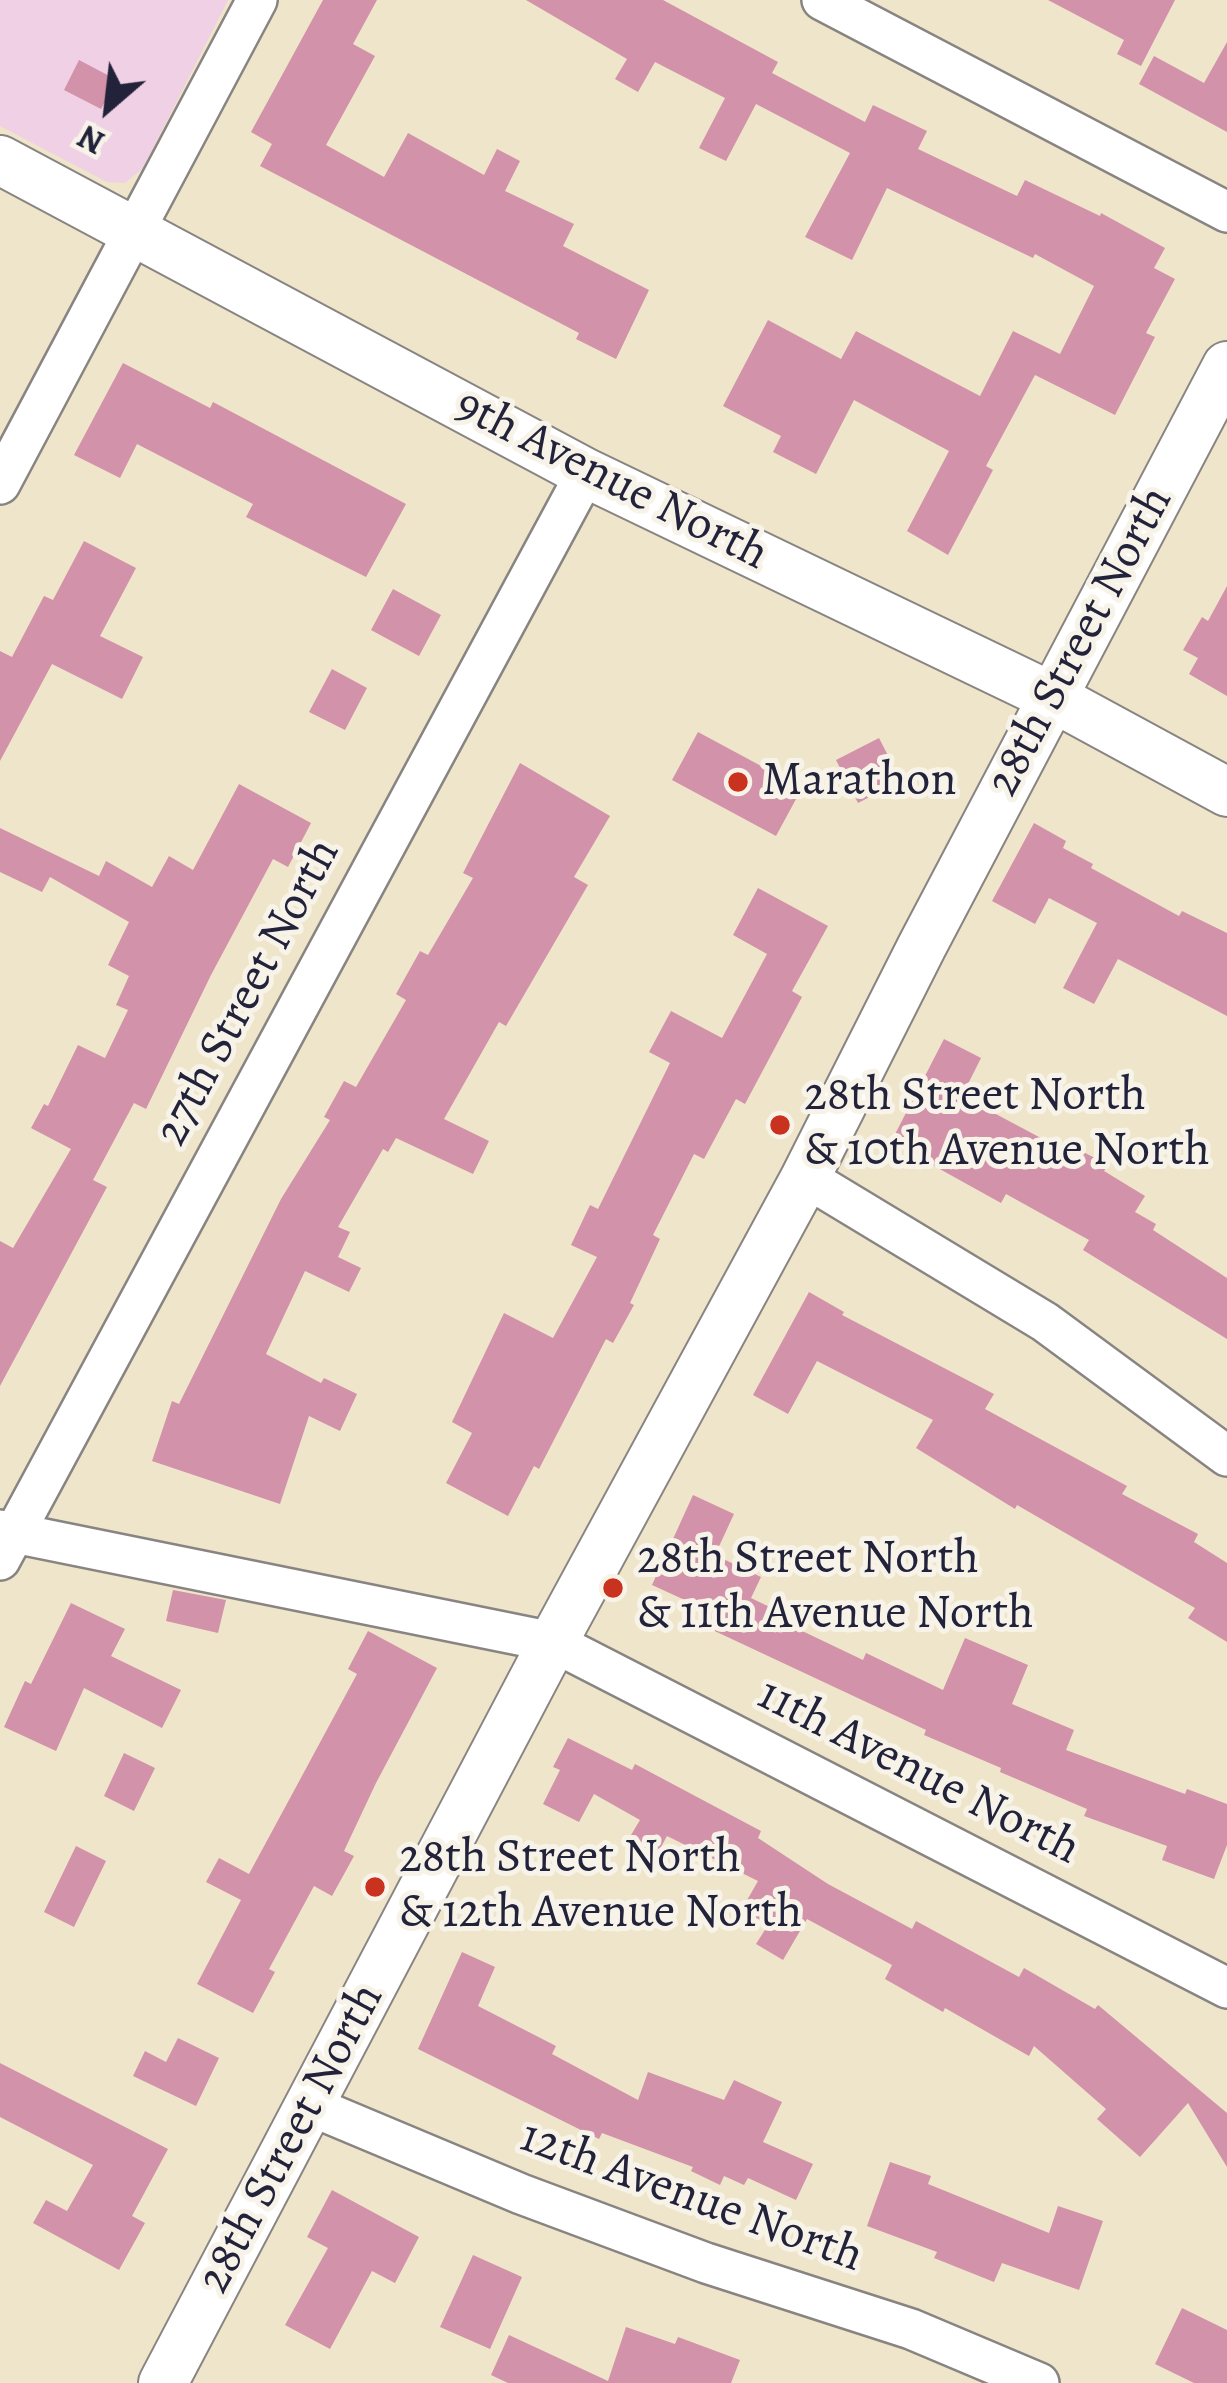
<!DOCTYPE html>
<html>
<head>
<meta charset="utf-8">
<style>
	body { margin:0 }
	#map { position:relative; width:1227px; height:2383px; overflow:hidden; background:#efe5ca; font-family:Alegreya,serif }
	canvas { display:block }
	.north { position:absolute; left:48px; top:48px; width:120px; height:120px; -webkit-text-stroke:9px #f7f3e8; paint-order:stroke; rotate:208deg; font-size:33px; font-weight:700; line-height:48px; text-align:center; color:#22223b }
	.north::after { content:''; display:block; margin:auto; width:42px; height:54px; background:#22223b; clip-path:polygon(50% 0,100% 100%,50% 72%,0 100%) }
</style>
</head>
<body>
<div id="map">
<canvas width="1227" height="2383"></canvas>
<div class="north">N</div>
</div>
<script>
const context = document.querySelector('canvas').getContext('2d');
context.lineJoin = 'round';
function fillPath(path, color) { context.fillStyle = color; context.fill(path, 'evenodd'); }
const poly = rows => new Path2D(rows.map(r => 'M' + r).join(''));
function stroke(path, color, width, dash) { context.strokeStyle = color; context.lineWidth = width; context.lineCap = dash ? 'butt' : 'round'; context.setLineDash(dash || []); context.stroke(path); }
function write(font, color, halo, rows, align = 'center') {
  context.font = font + ' Alegreya,serif'; context.lineWidth = 10; context.setLineDash([]); context.textBaseline = 'middle'; context.strokeStyle = halo; context.fillStyle = color; for (const [text, x, y, turn = 0] of rows) {
    context.save(); context.translate(x, y); context.rotate((+turn || 0) * Math.PI / 180); context.textAlign = isNaN(turn) ? turn : align; if (halo) context.strokeText(text, 0, 0); context.fillText(text, 0, 0); context.restore();
  }
}
const built = poly([
	[0,0,228,0,143,168,125,183,107,182,0,126]
]);
const building = poly([
	[323,0,377,0,353,44,375,56,326,145,384,177,408,133,484,175,497,149,520,161,505,191,574,224,563,246,649,290,616,359,576,339,579,333,260,166,272,144,251,132],
	[526,0,663,0,778,62,772,73,865,122,873,105,927,131,918,149,1017,196,1025,180,1100,216,1101,213,1165,248,1154,268,1175,279,1146,333,1155,337,1115,415,1035,375,986,466,993,470,948,555,907,531,949,451,854,400,816,474,773,452,781,436,723,406,768,320,841,359,856,331,980,396,1013,331,1060,354,1094,286,1035,254,1033,258,887,188,852,260,805,237,850,153,756,104,726,161,699,148,725,98,655,62,638,92,615,79,627,59],
	[1048,0,1175,0,1141,66,1117,54,1124,40],
	[1227,42,1227,132,1139,84,1154,56,1204,83],
	[79,60,117,80,101,109,64,90],
	[123,363,210,408,213,402,406,504,366,577,246,517,253,504,137,444,120,478,74,455],
	[84,541,136,568,100,636,143,657,122,699,52,664,0,761,0,651,12,657,44,596,53,600],
	[1227,586,1227,696,1189,674,1198,658,1183,650,1202,617,1208,621],
	[393,589,441,615,419,656,371,630],
	[332,669,367,688,345,730,309,712],
	[698,732,802,788,776,836,672,780],
	[879,738,901,781,858,803,836,760],
	[520,763,610,816,574,877,588,885,506,1026,499,1022,444,1119,489,1141,473,1174,396,1138,388,1152,383,1149,338,1227,350,1232,338,1257,361,1268,349,1292,305,1271,266,1354,321,1383,324,1378,357,1394,340,1431,309,1416,280,1504,152,1461,172,1401,179,1404,281,1199,330,1120,324,1117,344,1081,356,1087,406,1000,396,994,420,951,428,955,473,878,463,873],
	[239,784,311,823,288,867,273,859,211,975,146,1109,134,1103,93,1180,107,1187,0,1386,0,1241,13,1248,71,1149,31,1128,44,1104,48,1106,78,1045,105,1058,128,1010,116,1005,129,976,108,965,129,922,50,877,42,892,0,872,0,828,99,876,106,861,152,887,169,856,193,870],
	[1034,823,1066,841,1063,848,1093,864,1091,868,1179,916,1182,911,1227,933,1227,1016,1118,959,1094,1004,1063,988,1097,923,1049,898,1035,924,992,901],
	[758,888,828,926,792,991,802,997,745,1104,736,1099,704,1159,694,1154,653,1235,660,1239,630,1303,634,1305,613,1343,606,1339,539,1469,534,1466,508,1516,446,1483,472,1433,452,1422,504,1313,553,1338,597,1257,571,1245,590,1205,598,1209,670,1063,649,1052,671,1011,722,1038,767,954,733,935],
	[944,1039,981,1058,962,1096,1071,1154,1074,1147,1108,1165,1104,1171,1145,1196,1135,1212,1156,1224,1153,1230,1227,1278,1227,1339,1083,1250,1089,1240,1006,1194,1001,1203,891,1142],
	[809,1292,844,1312,842,1315,994,1394,985,1409,1127,1486,1122,1494,1198,1534,1194,1542,1227,1563,1227,1642,1188,1618,1195,1608,1017,1505,1015,1509,916,1448,933,1420,817,1361,788,1414,753,1395],
	[693,1495,734,1514,715,1555,761,1577,751,1598,778,1611,775,1618,863,1660,866,1653,943,1690,965,1638,1028,1665,1012,1704,1074,1730,1066,1750,1185,1794,1187,1789,1227,1804,1227,1845,1214,1879,1162,1860,1167,1846,1084,1816,1087,1809,1000,1772,1001,1768,924,1735,926,1730,704,1626,711,1612,652,1585],
	[173,1590,226,1600,218,1633,166,1621],
	[71,1603,125,1629,111,1656,181,1690,162,1728,84,1688,56,1751,4,1727,25,1681,31,1684],
	[368,1631,437,1668,376,1783,344,1851,354,1856,332,1896,314,1886,269,1969,275,1972,253,2013,197,1984,241,1900,206,1882,219,1858,249,1874,357,1674,348,1669],
	[568,1738,632,1770,635,1764,761,1831,758,1838,828,1884,912,1929,916,1921,1019,1977,1024,1968,1095,2009,1098,2005,1227,2113,1227,2167,1188,2103,1140,2157,1097,2119,1106,2109,1034,2046,1029,2056,945,2008,943,2012,885,1979,892,1965,807,1919,783,1960,756,1944,768,1925,742,1909,758,1881,667,1836,656,1856,628,1840,640,1820,594,1794,579,1822,543,1804,560,1770,553,1767],
	[124,1753,155,1768,134,1811,104,1796],
	[76,1846,106,1861,74,1927,44,1912],
	[462,1952,495,1967,478,2006,556,2046,552,2054,638,2100,648,2072,724,2100,734,2080,782,2102,763,2142,813,2164,796,2200,748,2178,744,2185,724,2176,720,2185,691,2171,693,2167,602,2133,599,2139,418,2049],
	[178,2038,219,2058,196,2106,133,2076,145,2051,166,2062],
	[0,2063,168,2149,132,2216,145,2223,119,2270,33,2223,46,2200,67,2211,93,2165,0,2117],
	[890,2162,931,2176,928,2184,1049,2233,1058,2206,1103,2221,1079,2290,1002,2263,994,2282,934,2258,937,2252,867,2226],
	[332,2190,419,2237,395,2283,372,2271,330,2349,285,2325,328,2248,307,2237],
	[473,2255,522,2277,490,2349,440,2327],
	[1182,2308,1227,2330,1227,2383,1194,2383,1155,2364],
	[626,2327,675,2344,678,2337,740,2360,731,2383,508,2383,491,2375,509,2335,608,2381]
]);
const minor = poly([
	[822,0,1227,212],
	[0,484,257,0],
	[804,1180,825,1189,1045,1322,1227,1456],
	[0,1530,553,1642,1227,1988],
	[0,1560,586,473],
	[311,2106,521,2194,706,2263,911,2329,1039,2383]
]);
const tertiary = poly([
	[0,160,586,473,1052,697,1227,792],
	[163,2383,553,1642,804,1180,922,946,1227,366]
]);
const markers = [
	[738,782,12,"#c8321e"],
	[780,1125,12,"#c8321e"],
	[613,1588,12,"#c8321e"],
	[375,1887,12,"#c8321e"]
];
const streetNames = [
	["9th Avenue North",611,481,27],
	["28th Street North",1081,642,-62],
	["27th Street North",249,993,-62],
	["11th Avenue North",918,1773,27],
	["28th Street North",292,2139,-62],
	["12th Avenue North",691,2198,20]
];
const poiNames = [
	["Marathon",762,782],
	["28th Street North",804,1097],
	["& 10th Avenue North",804,1152],
	["28th Street North",637,1560],
	["& 11th Avenue North",637,1615],
	["28th Street North",399,1859],
	["& 12th Avenue North",399,1914]
];
fillPath(built, '#f0d0e4');
fillPath(building, '#d292a9');
stroke(minor, '#888482', 44);
stroke(tertiary, '#888482', 52);
stroke(minor, '#fff', 39);
stroke(tertiary, '#fff', 48);
for (const [x, y, r, color] of markers) { const dot = new Path2D(); dot.arc(x, y, r, 0, 2 * Math.PI); context.fillStyle = color; context.fill(dot); stroke(dot, '#f7f3e8', 4.5); }
write('48px', '#22223b', '#f7f3e8', streetNames);
write('48px', '#22223b', '#f7f3e8', poiNames, 'left');
</script>
</body>
</html>
